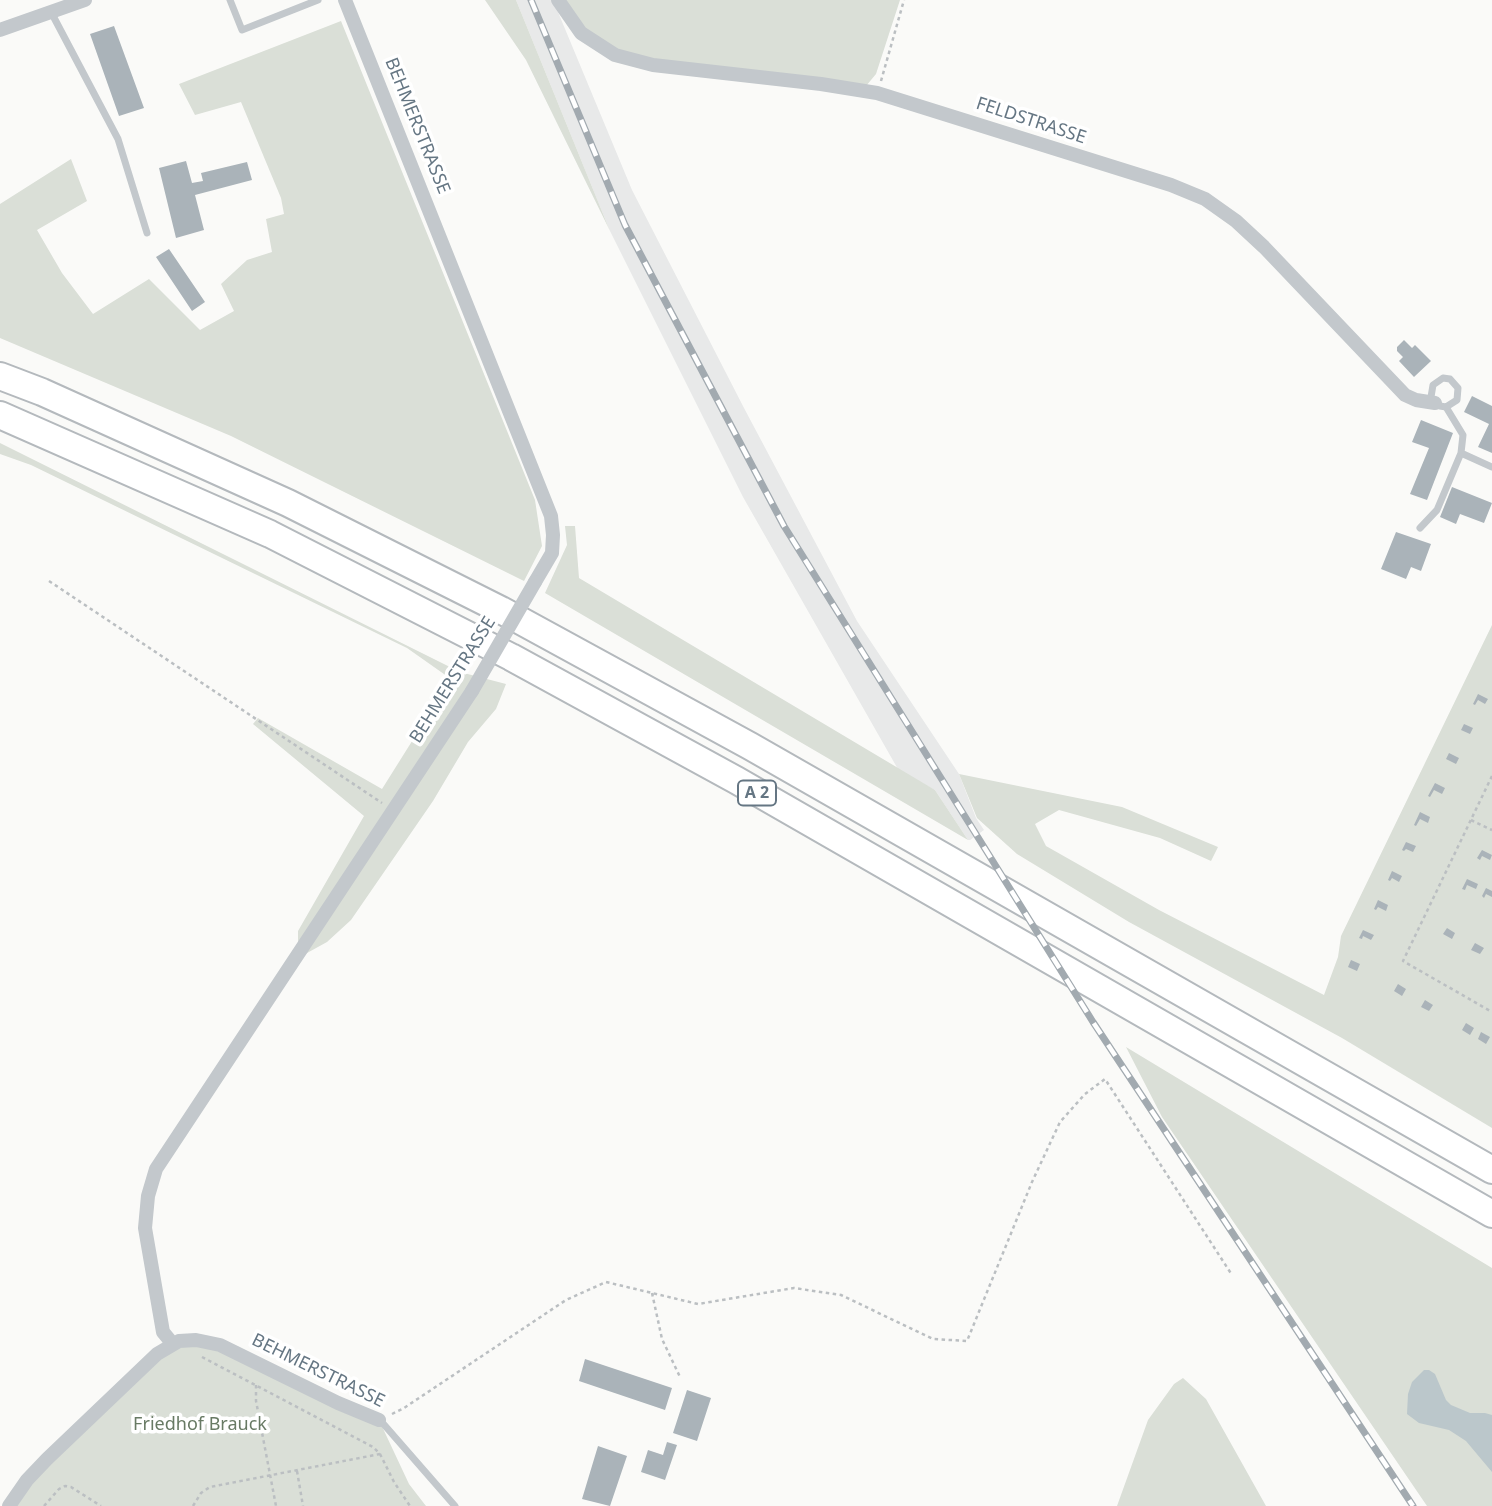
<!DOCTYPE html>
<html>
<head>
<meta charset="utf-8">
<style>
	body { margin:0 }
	canvas { display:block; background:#fafaf8 }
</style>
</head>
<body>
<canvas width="1492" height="1506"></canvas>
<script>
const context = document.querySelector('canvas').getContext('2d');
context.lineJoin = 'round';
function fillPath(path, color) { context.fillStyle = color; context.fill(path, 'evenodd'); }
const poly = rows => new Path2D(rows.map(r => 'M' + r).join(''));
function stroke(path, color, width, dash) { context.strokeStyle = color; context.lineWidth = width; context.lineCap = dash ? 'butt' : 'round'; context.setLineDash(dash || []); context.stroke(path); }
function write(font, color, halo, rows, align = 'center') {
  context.font = font + ' "Noto Sans",sans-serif'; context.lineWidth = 7; context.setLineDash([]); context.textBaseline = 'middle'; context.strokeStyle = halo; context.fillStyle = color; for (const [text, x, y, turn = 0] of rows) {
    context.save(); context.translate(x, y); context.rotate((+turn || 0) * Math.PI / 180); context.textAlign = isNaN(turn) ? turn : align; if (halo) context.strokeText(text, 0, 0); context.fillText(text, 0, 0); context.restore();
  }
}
const built = poly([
	[516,0,553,0,632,190,744,408,857,621,959,774,976,818,984,830,970,840,968,840,935,790,899,771,743,497,610,231]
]);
const green = poly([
	[485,0,516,0,610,231,526,60],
	[563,0,900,0,876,74,866,86,689,66,624,53,583,29],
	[341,21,535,500,542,546,524,581,231,436,0,338,0,204,71,159,87,201,37,230,62,273,93,314,149,279,200,330,234,311,221,284,247,260,272,252,266,219,284,214,281,198,241,102,195,115,179,84],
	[0,443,460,672,506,684,496,709,468,742,433,801,351,920,327,942,298,958,298,931,364,816,253,724,258,718,382,789,451,679,407,648,31,465,0,454],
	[565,526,575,526,579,578,935,790,968,840,545,593,567,545],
	[1492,625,1492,1128,1342,1038,1129,922,1017,854,977,818,959,774,1122,807,1218,847,1211,861,1160,838,1059,810,1035,824,1046,846,1159,910,1324,995,1338,957,1341,936],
	[1126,1047,1492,1268,1492,1506,1427,1506,1162,1117],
	[196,1340,379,1420,409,1484,426,1506,10,1506,157,1354],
	[1183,1378,1206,1399,1266,1506,1117,1506,1148,1420,1174,1384]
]);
const water = poly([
	[1424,1370,1429,1370,1435,1374,1446,1400,1451,1405,1470,1413,1485,1413,1492,1415,1492,1472,1466,1441,1449,1430,1419,1423,1407,1414,1408,1394,1412,1382]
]);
const building = poly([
	[114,26,144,108,119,116,90,34],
	[186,161,192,183,203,181,201,173,247,162,252,180,195,195,204,230,176,238,159,168],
	[169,249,205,302,192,311,156,257],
	[1404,340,1412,348,1415,345,1431,361,1414,377,1399,361,1403,357,1397,351,1397,347],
	[1472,396,1492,406,1492,453,1478,447,1489,424,1464,412],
	[1421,420,1453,433,1427,500,1410,494,1429,448,1412,442],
	[1452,487,1492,503,1484,523,1460,514,1456,524,1440,517],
	[1396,532,1431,544,1421,571,1411,567,1406,579,1381,569],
	[1478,694,1488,699,1485,704,1478,700,1475,705,1473,704],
	[1464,724,1473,728,1470,734,1461,730],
	[1449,753,1459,758,1456,764,1446,759],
	[1435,783,1445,788,1442,794,1434,790,1430,797,1428,796],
	[1420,812,1430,817,1428,823,1420,819,1416,826,1414,825],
	[1406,842,1416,846,1413,852,1406,849,1404,851,1402,850],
	[1482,850,1492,855,1490,860,1482,856,1480,860,1477,858],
	[1392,871,1402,876,1399,882,1392,878,1390,881,1388,880],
	[1467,879,1478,884,1476,889,1467,885,1465,890,1462,889],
	[1486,888,1492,891,1492,897,1486,894,1484,898,1482,896],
	[1378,900,1388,905,1386,911,1378,907,1376,910,1374,909],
	[1447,928,1455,933,1452,939,1443,934],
	[1363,930,1374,935,1371,940,1363,936,1362,939,1359,938],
	[1475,943,1484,948,1480,954,1471,950],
	[1351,960,1360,964,1357,971,1348,967],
	[1398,984,1406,989,1402,996,1394,991],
	[1425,1000,1433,1005,1429,1011,1421,1007],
	[1466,1023,1474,1028,1470,1035,1462,1030],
	[1481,1032,1490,1037,1486,1044,1478,1039],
	[585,1359,672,1388,665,1410,579,1381],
	[687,1390,711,1398,697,1441,673,1433],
	[667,1442,677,1445,665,1480,641,1472,648,1450,663,1455],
	[598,1446,627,1456,610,1506,582,1499]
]);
const path = poly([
	[881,81,904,0],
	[49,581,382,803],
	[1492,776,1403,961,1492,1012],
	[1471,820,1492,830],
	[652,1293,662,1339,680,1377],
	[202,1357,373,1447,380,1454,394,1482,410,1506],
	[256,1385,256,1401,276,1506],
	[392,1414,404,1408,566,1300,606,1282,698,1304,794,1288,841,1295,933,1339,967,1341,1032,1182,1060,1122,1085,1094,1105,1079,1232,1275],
	[297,1471,303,1506],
	[44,1506,59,1489,65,1486,71,1487,101,1506],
	[193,1506,201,1493,210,1487,380,1454]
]);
const lane = poly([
	[230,0,242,30,318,0],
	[51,12,118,139,147,233],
	[1446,407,1457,400,1458,388,1450,379,1443,378,1433,385,1431,397,1440,406,1446,407,1463,435,1461,453,1492,467],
	[1420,528,1437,510,1461,453],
	[380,1420,455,1506]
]);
const street = poly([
	[345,0,551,516,553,535,552,553,535,582],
	[558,0,581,33,615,55,653,65,821,84,877,93,1171,185,1205,199,1236,221,1264,247,1405,395,1416,400,1435,403],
	[0,30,85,0],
	[172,1343,163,1332,145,1228,148,1196,156,1169,472,691],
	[9,1506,27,1480,47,1459,157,1354,179,1341,196,1340,220,1345,338,1403,379,1420]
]);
const highway = poly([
	[0,376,42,392,288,503,501,610,750,746,1492,1170],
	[0,415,270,534,511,657,736,780,1492,1214]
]);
const rail = poly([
	[531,0,625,225,784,526,1093,1022,1413,1506]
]);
const streetBridge = poly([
	[472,691,535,582]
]);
const shields = [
	[757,793,38]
];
const shieldNames = [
	["A 2",757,793]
];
const streetNames = [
	["FELDSTRASSE",1031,121,18],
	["BEHMERSTRASSE",417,126,68],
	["BEHMERSTRASSE",453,680,-58],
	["BEHMERSTRASSE",318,1371,26]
];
const parkNames = [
	["Friedhof Brauck",200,1425]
];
fillPath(built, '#e8e9e9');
fillPath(green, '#dadfd7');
fillPath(water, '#bbc7cb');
fillPath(building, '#aab3b9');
stroke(highway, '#b4b9bd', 30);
stroke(path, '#bbbfc2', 2.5, [3.5, 3.5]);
stroke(lane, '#c3c8cc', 7);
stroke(street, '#c3c8cc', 14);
stroke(highway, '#fff', 26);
stroke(rail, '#a2aab0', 7);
stroke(rail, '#fff', 4.5, [13]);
stroke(streetBridge, '#c3c8cc', 14);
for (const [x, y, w] of shields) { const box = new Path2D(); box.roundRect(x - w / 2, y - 12.5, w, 25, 5); context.fillStyle = '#fff'; context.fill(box); stroke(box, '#657683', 2); }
write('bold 16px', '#657683', null, shieldNames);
write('18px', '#657683', '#fff', streetNames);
write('18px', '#687a64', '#fff', parkNames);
</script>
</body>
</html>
